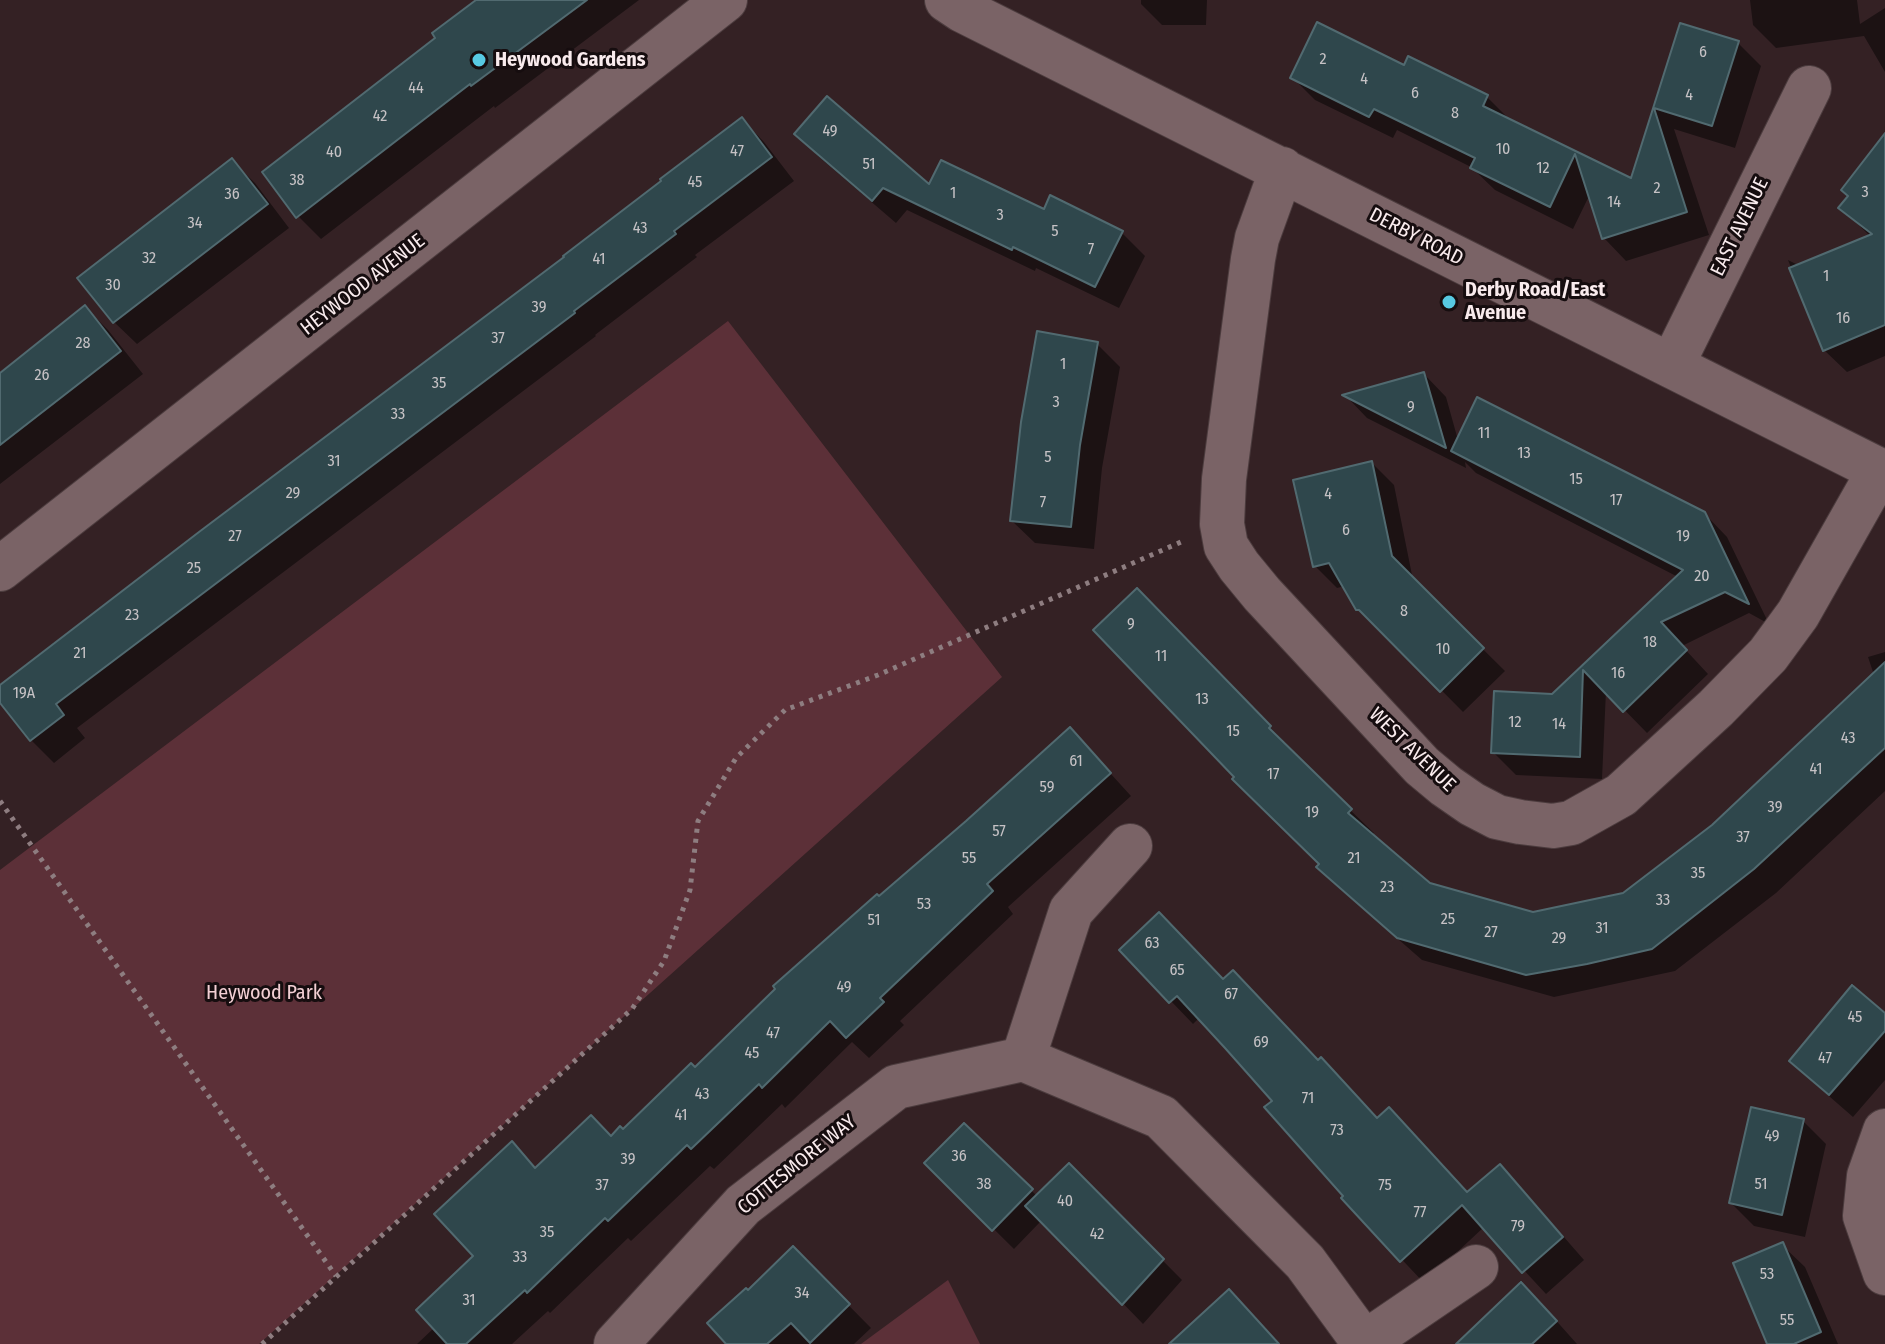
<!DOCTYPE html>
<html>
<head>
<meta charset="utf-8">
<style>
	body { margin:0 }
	canvas { display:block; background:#342124 }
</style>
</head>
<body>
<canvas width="1885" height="1344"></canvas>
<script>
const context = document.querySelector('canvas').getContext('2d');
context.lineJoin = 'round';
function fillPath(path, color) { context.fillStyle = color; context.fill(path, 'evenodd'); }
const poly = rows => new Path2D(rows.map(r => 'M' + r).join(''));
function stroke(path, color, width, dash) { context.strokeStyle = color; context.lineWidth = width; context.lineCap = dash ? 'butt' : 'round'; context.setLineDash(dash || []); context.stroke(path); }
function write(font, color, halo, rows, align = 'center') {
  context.font = font + ' "Fira Sans Condensed",sans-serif'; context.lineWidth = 6; context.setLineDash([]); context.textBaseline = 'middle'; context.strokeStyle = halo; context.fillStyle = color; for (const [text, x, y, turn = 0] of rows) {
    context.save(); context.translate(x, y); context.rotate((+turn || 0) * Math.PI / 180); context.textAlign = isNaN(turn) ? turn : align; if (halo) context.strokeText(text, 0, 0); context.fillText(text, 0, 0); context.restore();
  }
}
const green = poly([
	[728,321,1002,677,259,1344,0,1344,0,870],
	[948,1280,980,1344,861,1344]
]);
const shadow = poly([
	[480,0,639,0,495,108,494,106,321,239,298,216,438,38],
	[1141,0,1207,0,1206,25,1162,25,1141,4],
	[1750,0,1857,0,1860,24,1885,8,1885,72,1864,36,1776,48,1753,25],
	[1681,25,1738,43,1761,66,1735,148,1674,129,1709,235,1626,261,1604,238,1590,194,1573,229,1495,190,1471,167,1397,130,1393,138,1315,100,1292,77,1405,67,1487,97,1510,120,1633,180],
	[742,119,764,142,794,181,695,255,697,257,595,335,596,336,77,728,85,738,54,763,31,740,0,700,0,687,664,181],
	[797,134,930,187,1045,211,1122,233,1145,256,1119,308,1036,268,1035,271,907,210,896,223,819,157],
	[1885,137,1885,356,1847,372,1824,350,1788,260,1800,266,1871,237,1841,208],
	[232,161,255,183,289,228,137,344,114,322],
	[85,307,108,330,143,374,0,484,0,374],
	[1097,344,1120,367,1102,468,1094,549,1035,543,1012,521],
	[1424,374,1446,397,1458,440,1704,513,1727,537,1769,624,1749,613,1682,646,1708,674,1647,733,1606,691,1602,779,1516,775,1493,752,1678,577,1476,473,1465,462,1466,468,1367,418,1346,396],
	[1372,463,1394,485,1413,580,1505,671,1463,712,1354,602,1345,586,1337,588,1315,566],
	[1160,613,1292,750,1290,752,1374,833,1371,835,1429,885,1532,914,1624,895,1713,826,1874,675,1868,657,1885,652,1885,791,1776,893,1675,971,1554,997,1422,960,1342,890,1319,867,1322,864,1236,777],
	[1070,729,1131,796,1008,907,1013,914,900,1021,904,1025,869,1058,852,1042,785,1108,782,1104,714,1169,710,1166,631,1241,628,1238,550,1313,548,1311,512,1344,417,1344,435,1327,476,1256,512,1143,537,1170,623,1132,695,1070,879,898],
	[1122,950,1224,981,1319,1062,1378,1120,1468,1194,1499,1166,1522,1189,1584,1260,1546,1294,1484,1227,1424,1283,1344,1198,1346,1197,1274,1101,1199,1018,1193,1024],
	[1885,1016,1885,1080,1853,1117,1814,1083,1791,1060],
	[1803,1121,1826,1144,1805,1237,1754,1226,1731,1203],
	[964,1125,1038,1197,1069,1166,1182,1280,1143,1324,1042,1220,1014,1249,927,1163],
	[1782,1245,1805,1267,1838,1344,1769,1344],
	[793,1249,871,1328,854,1344,728,1344,748,1292],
	[1544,1307,1577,1344,1458,1344]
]);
const building = poly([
	[476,0,587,0,471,86,470,84,296,218,262,172,435,38,432,33,476,0],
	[1317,22,1404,65,1408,56,1449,76,1488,95,1483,106,1631,178,1680,23,1739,41,1712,126,1654,108,1687,212,1602,239,1575,154,1550,207,1470,168,1475,158,1374,109,1369,117,1290,78,1317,22],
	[827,96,929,184,941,160,1044,209,1050,195,1123,231,1095,287,1013,247,1012,250,883,188,872,201,794,134,827,96],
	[742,117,772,157,674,231,676,234,574,311,575,313,56,704,64,715,30,741,0,703,0,685,199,532,564,257,563,256,661,181,660,179,742,117],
	[1885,133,1885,325,1823,351,1789,268,1872,234,1838,208,1848,196,1841,190,1885,133],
	[232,158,268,204,113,323,77,278,232,158],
	[85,305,121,351,0,445,0,373,85,305],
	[1037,331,1098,342,1080,445,1071,527,1010,521,1021,422,1037,331],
	[1424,372,1446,448,1342,395,1424,372],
	[1477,397,1705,512,1749,604,1725,592,1661,622,1687,650,1623,712,1583,670,1580,757,1491,753,1494,691,1552,694,1683,570,1451,451,1477,397],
	[1372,461,1392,556,1484,648,1440,692,1359,610,1356,610,1329,563,1313,567,1293,480,1372,461],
	[1137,588,1271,726,1269,728,1352,809,1348,813,1430,883,1533,912,1623,893,1712,825,1885,662,1885,748,1754,869,1652,949,1587,964,1526,975,1397,938,1316,867,1319,864,1232,779,1234,777,1093,630,1137,588],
	[1070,727,1111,773,987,884,993,891,880,998,884,1002,846,1038,830,1021,762,1088,759,1084,691,1149,687,1145,608,1221,605,1218,527,1293,525,1290,466,1344,447,1344,416,1310,473,1256,434,1214,512,1141,535,1168,591,1115,611,1136,620,1126,623,1129,691,1063,695,1067,775,989,773,986,877,894,879,896,966,821,1070,727],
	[1159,912,1223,979,1233,970,1318,1060,1321,1057,1377,1118,1389,1107,1467,1192,1500,1164,1563,1237,1522,1273,1462,1205,1400,1262,1341,1198,1343,1196,1264,1107,1272,1101,1225,1048,1177,996,1169,1003,1119,950,1159,912],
	[1852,985,1885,1013,1885,1031,1829,1095,1789,1061,1852,985],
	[1751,1107,1804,1119,1782,1215,1729,1203,1751,1107],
	[964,1123,1033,1189,992,1231,924,1163,964,1123],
	[1069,1163,1164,1259,1122,1305,1025,1206,1069,1163],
	[1783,1242,1821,1332,1794,1344,1767,1344,1733,1263,1783,1242],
	[793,1246,850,1304,810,1343,791,1323,767,1344,726,1344,707,1323,746,1288,748,1290,793,1246],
	[1521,1282,1557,1321,1532,1344,1456,1344,1521,1282],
	[1229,1289,1279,1344,1169,1344,1229,1289]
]);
const path = poly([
	[0,801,336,1276],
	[262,1344,632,1009,664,961,690,890,698,821,736,758,785,710,878,675,1181,542]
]);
const minor = poly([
	[947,0,962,10,1885,473],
	[1282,169,1257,238,1253,259,1224,479,1222,524,1226,546,1239,566,1262,594,1422,766,1446,786,1472,804,1497,817,1520,822,1553,826,1571,823,1621,795,1716,708,1768,655,1798,614,1879,471],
	[1672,365,1809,88],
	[0,569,725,0],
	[1023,1059,1071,911,1130,846],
	[1885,1131,1869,1176,1865,1216,1885,1273],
	[616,1344,743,1205,896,1087,1023,1059,1161,1117,1305,1262,1365,1344],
	[1363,1344,1476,1267]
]);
const markers = [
	[479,60,8,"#57c9e2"],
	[1449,302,8,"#57c9e2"]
];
const numberNames = [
	["6",1703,53],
	["2",1323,60],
	["4",1364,80],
	["44",416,89],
	["6",1415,94],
	["4",1689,96],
	["8",1455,114],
	["42",380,117],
	["49",830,132],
	["10",1503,150],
	["47",737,152],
	["40",334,153],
	["51",869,165],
	["12",1543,169],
	["38",297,181],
	["45",695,183],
	["2",1657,189],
	["3",1865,193],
	["1",953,194],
	["36",232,195],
	["14",1614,203],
	["3",1000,216],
	["34",195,224],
	["43",640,229],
	["5",1055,232],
	["7",1091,250],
	["32",149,259],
	["41",599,260],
	["1",1826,277],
	["30",113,286],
	["39",539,308],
	["16",1843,319],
	["37",498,339],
	["28",83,344],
	["1",1063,365],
	["26",42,376],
	["35",439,384],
	["3",1056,403],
	["9",1411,408],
	["33",398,415],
	["11",1484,434],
	["13",1524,454],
	["5",1048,458],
	["31",334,462],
	["15",1576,480],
	["29",293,494],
	["4",1328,495],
	["17",1616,501],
	["7",1043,503],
	["6",1346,531],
	["27",235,537],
	["19",1683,537],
	["25",194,569],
	["20",1702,577],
	["8",1404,612],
	["23",132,616],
	["9",1131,625],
	["18",1650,643],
	["10",1443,650],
	["21",80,654],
	["11",1161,657],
	["16",1618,674],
	["19A",24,694],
	["13",1202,700],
	["12",1515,723],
	["14",1559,725],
	["15",1233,732],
	["43",1848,739],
	["61",1076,762],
	["41",1816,770],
	["17",1273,775],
	["59",1047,788],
	["39",1775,808],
	["19",1312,813],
	["57",999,832],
	["37",1743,838],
	["55",969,859],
	["21",1354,859],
	["35",1698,874],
	["23",1387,888],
	["33",1663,901],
	["53",924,905],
	["25",1448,920],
	["51",874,921],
	["31",1602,929],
	["27",1491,933],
	["29",1559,939],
	["63",1152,944],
	["65",1177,971],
	["49",844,988],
	["67",1231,995],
	["45",1855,1018],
	["47",773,1034],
	["69",1261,1043],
	["45",752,1054],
	["47",1825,1059],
	["43",702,1095],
	["71",1308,1099],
	["41",681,1116],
	["73",1337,1131],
	["49",1772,1137],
	["36",959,1157],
	["39",628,1160],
	["38",984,1185],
	["51",1761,1185],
	["37",602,1186],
	["75",1385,1186],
	["40",1065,1202],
	["77",1420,1213],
	["79",1518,1227],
	["35",547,1233],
	["42",1097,1235],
	["33",520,1258],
	["53",1767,1275],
	["34",802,1294],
	["31",469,1301],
	["55",1787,1321]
];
const poiNames = [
	["Heywood Gardens",495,60],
	["Derby Road/East",1465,290],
	["Avenue",1465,313]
];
const streetNames = [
	["EAST AVENUE",1740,227,-64],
	["DERBY ROAD",1416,237,27],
	["HEYWOOD AVENUE",363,285,-38],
	["WEST AVENUE",1412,750,44],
	["COTTESMORE WAY",797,1165,-39]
];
const parkNames = [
	["Heywood Park",264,993]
];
fillPath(green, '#5c3038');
fillPath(shadow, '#0007');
fillPath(building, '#2f474c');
stroke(building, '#516a70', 2);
stroke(minor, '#4c3c3e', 46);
stroke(path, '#8e7d80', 5, [4, 6]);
stroke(minor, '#7a6366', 44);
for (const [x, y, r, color] of markers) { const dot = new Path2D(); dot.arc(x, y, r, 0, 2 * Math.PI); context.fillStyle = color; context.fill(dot); stroke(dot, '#160d0f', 3); }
write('16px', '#c6c2c5', null, numberNames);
write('bold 20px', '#f9ebed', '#160d0f', poiNames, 'left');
write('20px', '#f9ebed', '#160d0f', streetNames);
write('20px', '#f3cfd4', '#160d0f', parkNames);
</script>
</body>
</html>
